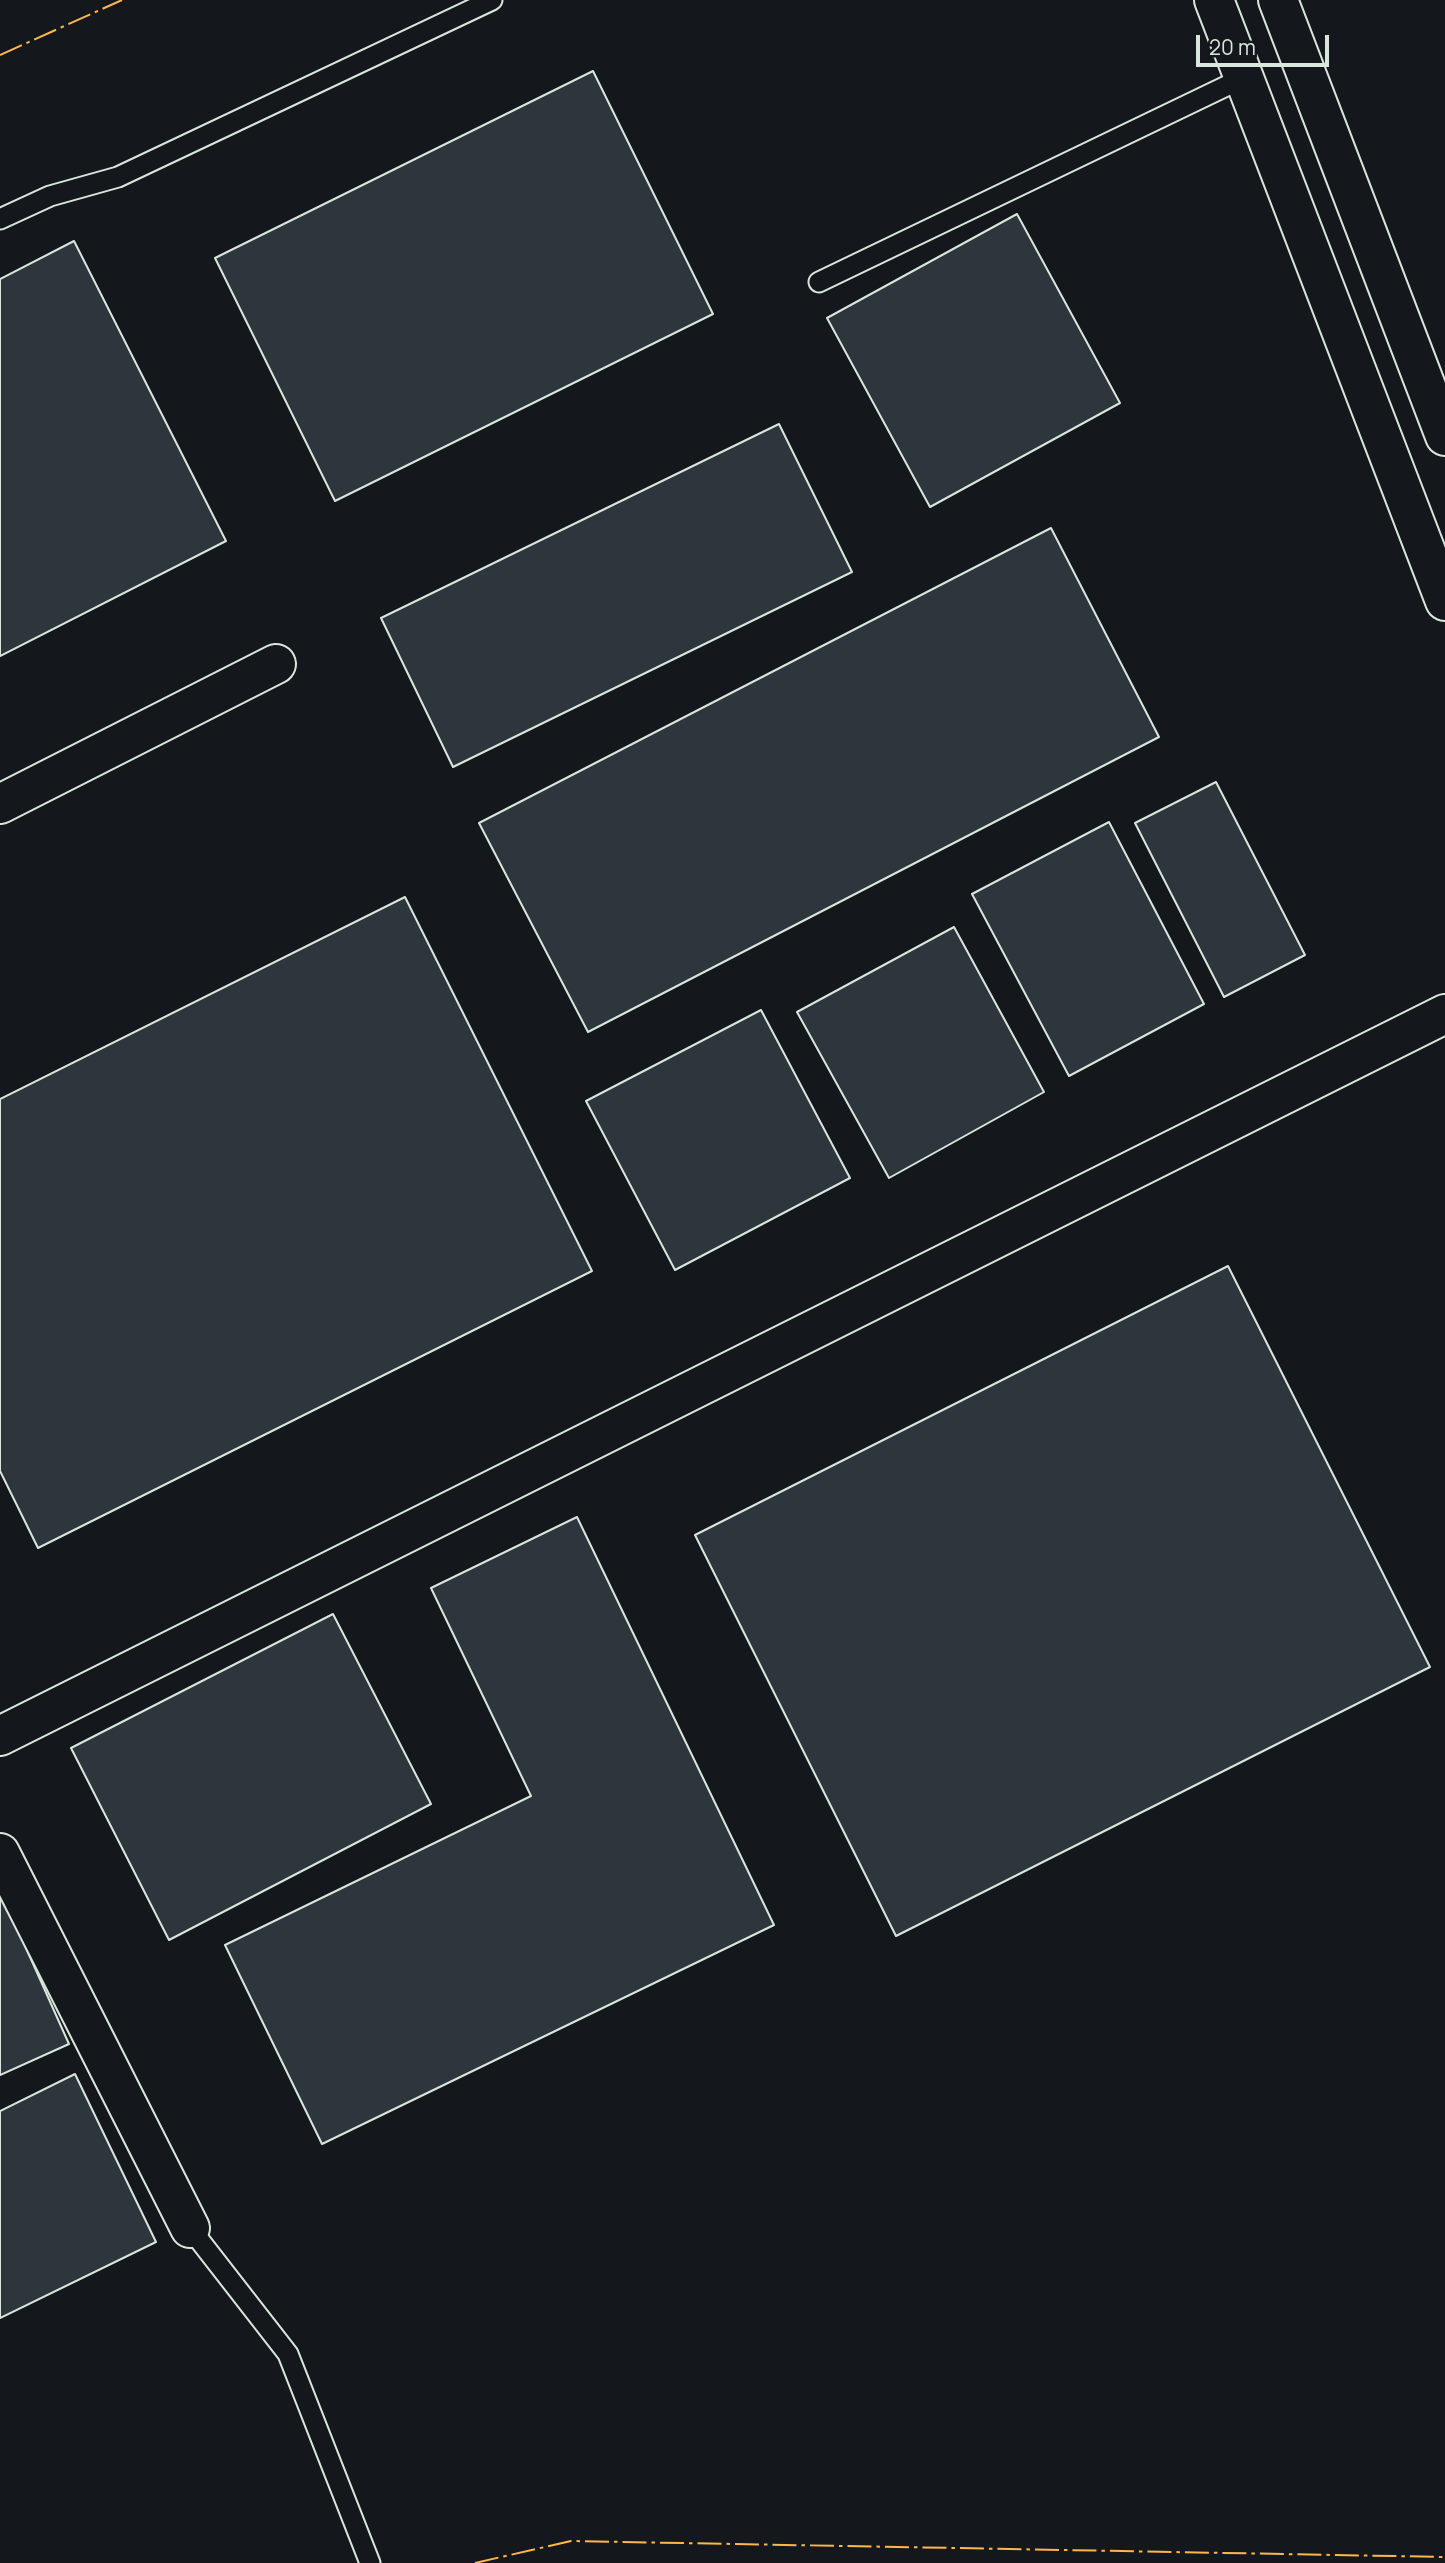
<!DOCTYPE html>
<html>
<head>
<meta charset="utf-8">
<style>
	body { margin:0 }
	#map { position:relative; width:1445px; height:2563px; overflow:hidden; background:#14181c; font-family:Manrope,sans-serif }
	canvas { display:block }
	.scale { position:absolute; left:1196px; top:35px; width:133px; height:32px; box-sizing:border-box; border:4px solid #d8e6dc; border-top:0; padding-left:9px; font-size:21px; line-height:24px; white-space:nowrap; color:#d8e6dc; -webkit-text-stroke:5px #14181c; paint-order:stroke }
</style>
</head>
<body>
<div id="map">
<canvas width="1445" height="2563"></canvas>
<div class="scale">20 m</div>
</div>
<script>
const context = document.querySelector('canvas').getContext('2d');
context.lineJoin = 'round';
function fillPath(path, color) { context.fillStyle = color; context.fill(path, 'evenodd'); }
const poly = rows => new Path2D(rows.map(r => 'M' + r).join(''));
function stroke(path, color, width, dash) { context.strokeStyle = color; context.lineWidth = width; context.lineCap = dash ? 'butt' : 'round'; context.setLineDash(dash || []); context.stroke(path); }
const building = poly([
	[593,71,713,314,335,501,215,258,593,71],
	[1017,214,1120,403,930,507,827,318,1017,214],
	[74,241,226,541,0,656,0,279,74,241],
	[779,424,852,572,453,767,381,618,779,424],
	[1051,528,1159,737,588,1032,479,823,1051,528],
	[1216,782,1305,955,1224,997,1135,823,1216,782],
	[1109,822,1204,1004,1069,1076,972,894,1109,822],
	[405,897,592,1271,38,1548,0,1471,0,1099,405,897],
	[954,927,1044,1092,889,1178,797,1012,954,927],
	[761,1010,850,1178,675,1270,586,1101,761,1010],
	[1228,1266,1430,1667,896,1936,695,1535,1228,1266],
	[577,1517,774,1925,322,2144,225,1945,531,1796,431,1588,577,1517],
	[333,1614,431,1804,169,1940,71,1748,333,1614],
	[0,1890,69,2044,0,2075,0,1890],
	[75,2074,156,2242,0,2318,0,2111,75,2074]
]);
const service = poly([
	[0,219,50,196,118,177,492,0],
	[819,282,1243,78],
	[190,2228,288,2354,370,2563]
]);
const minor = poly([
	[0,804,276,664],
	[0,1736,1445,1014],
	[0,1853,190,2228]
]);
const secondary = poly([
	[1214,0,1445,601],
	[1278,0,1445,436]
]);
const power = poly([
	[0,55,122,0],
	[475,2563,571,2541,1445,2557]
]);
fillPath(building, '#2c363c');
stroke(building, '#d8e6dc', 2);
stroke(service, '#d8e6dc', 23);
stroke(minor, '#d8e6dc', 42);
stroke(secondary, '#d8e6dc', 42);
stroke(service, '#14181c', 19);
stroke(minor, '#14181c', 38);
stroke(secondary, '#14181c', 38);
stroke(power, '#ffb74d', 2, [24, 5, 3.5, 5]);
</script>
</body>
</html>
